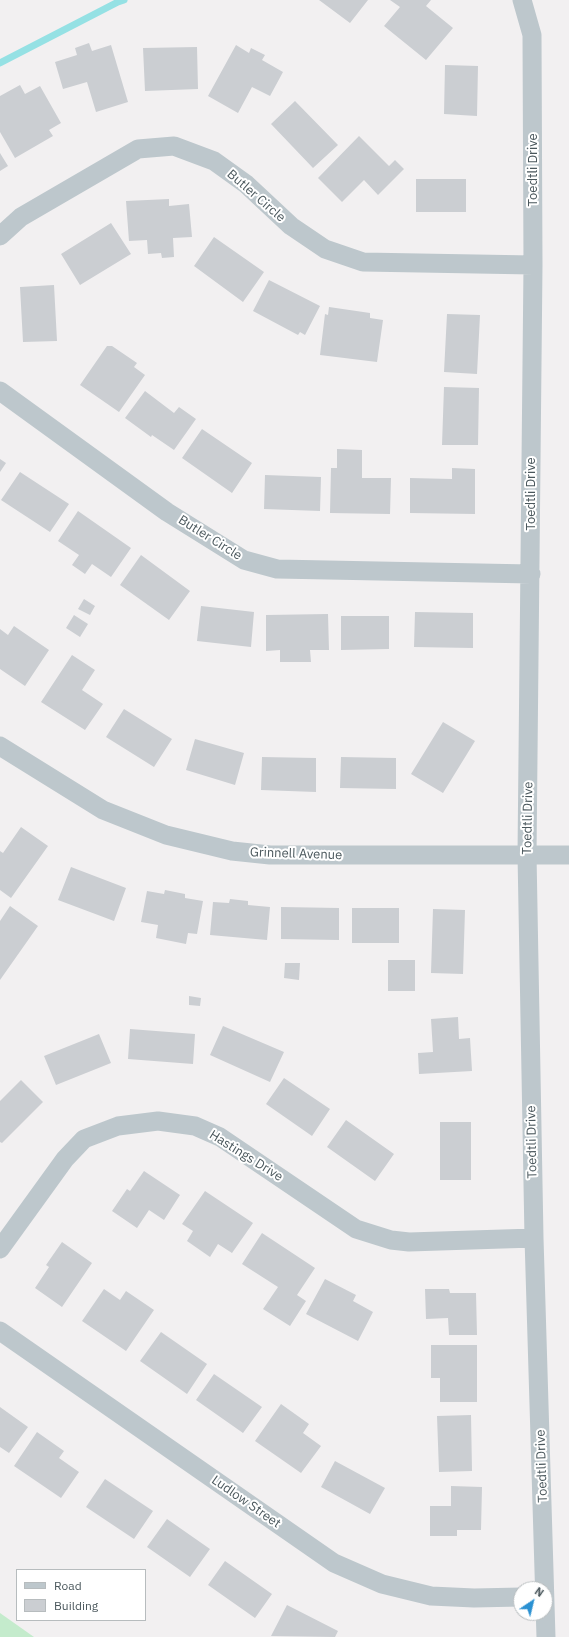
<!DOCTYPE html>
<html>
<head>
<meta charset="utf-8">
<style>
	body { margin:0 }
	#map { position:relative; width:569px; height:1637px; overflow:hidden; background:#f2f0f1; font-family:"IBM Plex Sans",sans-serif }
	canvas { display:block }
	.legend { position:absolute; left:16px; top:1569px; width:130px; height:52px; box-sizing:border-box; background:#fff; border:1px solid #b7bcbe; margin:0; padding:5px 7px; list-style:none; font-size:12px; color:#4a575c }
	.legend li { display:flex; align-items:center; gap:8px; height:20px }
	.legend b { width:20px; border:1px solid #b7bcbe }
	.north { position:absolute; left:513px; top:1581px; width:40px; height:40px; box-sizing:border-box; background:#fff; border:1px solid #b7bcbe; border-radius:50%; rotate:35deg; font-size:11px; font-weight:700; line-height:16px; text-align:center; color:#4a575c }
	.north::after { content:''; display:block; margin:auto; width:14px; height:18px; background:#2b91d2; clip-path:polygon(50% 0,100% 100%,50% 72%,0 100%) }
</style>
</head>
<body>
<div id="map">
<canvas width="569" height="1637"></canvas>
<ul class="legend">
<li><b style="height:5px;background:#bdc7cc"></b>Road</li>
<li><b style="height:11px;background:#cbced2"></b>Building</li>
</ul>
<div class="north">N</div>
</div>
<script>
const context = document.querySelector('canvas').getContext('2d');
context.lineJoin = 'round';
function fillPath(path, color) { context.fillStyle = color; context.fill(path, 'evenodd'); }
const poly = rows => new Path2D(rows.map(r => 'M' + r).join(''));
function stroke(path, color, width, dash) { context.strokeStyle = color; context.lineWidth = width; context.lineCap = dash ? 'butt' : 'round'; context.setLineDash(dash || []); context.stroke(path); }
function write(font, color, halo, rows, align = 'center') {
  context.font = font + ' "IBM Plex Sans",sans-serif'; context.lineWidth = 4; context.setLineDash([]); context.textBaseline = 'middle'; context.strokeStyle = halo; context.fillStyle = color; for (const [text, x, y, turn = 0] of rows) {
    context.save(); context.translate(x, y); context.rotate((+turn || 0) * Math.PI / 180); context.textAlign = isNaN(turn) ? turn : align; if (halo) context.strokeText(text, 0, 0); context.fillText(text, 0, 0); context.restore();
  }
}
const green = poly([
	[0,1613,34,1637,0,1637]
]);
const stream = poly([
	[0,63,118,2,124,0]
]);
const building = poly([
	[319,0,368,0,350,23],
	[390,0,431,0,426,6,453,28,426,60,384,26,400,7],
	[89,43,92,51,111,45,128,102,96,112,87,82,63,89,55,62,77,55,75,48],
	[236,45,249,53,251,48,265,55,262,60,283,72,270,96,252,87,238,113,208,96],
	[197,47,198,89,145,91,143,48],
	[445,65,478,66,477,116,444,114],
	[20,85,25,94,40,86,61,123,49,130,53,136,15,158,0,132,0,96],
	[295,101,338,145,313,168,271,124],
	[359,136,389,166,395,160,404,169,378,195,364,180,342,202,318,178],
	[0,153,8,166,0,171],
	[416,179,466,179,466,212,416,212],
	[169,199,169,206,189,204,192,237,173,238,174,257,162,258,161,253,148,254,147,240,129,241,126,201],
	[111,223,131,254,80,285,61,254],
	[214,237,264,272,243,302,194,266],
	[269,280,320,306,305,335,300,332,298,335,253,311],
	[54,285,57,341,23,342,20,287],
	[329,307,370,313,370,318,383,320,377,362,320,355,325,314,328,315],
	[447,314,480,315,477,374,444,372],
	[107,346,112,346,137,363,134,367,145,375,119,412,80,385],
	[444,387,479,388,478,445,442,445],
	[145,391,174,413,179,407,196,419,174,450,152,435,151,437,125,418],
	[202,429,252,463,232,493,182,458],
	[337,449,362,450,362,478,391,478,390,514,330,513,331,468,337,468],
	[0,459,6,463,0,472],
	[452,468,475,469,475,514,410,513,410,478,452,479],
	[20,472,69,504,50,532,1,500],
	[265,475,321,477,320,511,264,509],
	[78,511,131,548,111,577,92,564,85,574,72,565,79,555,58,541],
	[141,555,190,591,169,620,120,585],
	[84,599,95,606,90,615,78,609],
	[201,606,254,612,251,647,197,641],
	[415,612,473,613,473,648,414,647],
	[328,614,329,650,310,650,311,662,280,662,280,650,266,651,266,615],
	[74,615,88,624,80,637,66,628],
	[341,616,389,616,389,649,341,650],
	[14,626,49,650,25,686,0,669,0,629,8,635],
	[72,655,95,670,82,690,103,704,85,730,41,702],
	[124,709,172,739,154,767,106,737],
	[443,722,475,741,443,793,411,774],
	[195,739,244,753,235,785,186,770],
	[262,757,316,758,316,792,261,790],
	[341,757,396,758,396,789,340,788],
	[21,827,48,846,11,898,0,890,0,851,3,853],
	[71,867,126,888,114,921,58,900],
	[165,890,185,894,185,898,203,901,197,934,188,933,186,944,156,938,158,925,141,922,147,891,164,894],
	[230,899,248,901,248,905,270,907,267,940,210,935,213,902,229,903],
	[10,906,38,926,0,980,0,921],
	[281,907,339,908,339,940,281,939],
	[352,908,399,908,399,943,352,943],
	[433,909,465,910,463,974,431,973],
	[388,960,415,960,415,991,388,991],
	[285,963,300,963,299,980,284,978],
	[189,996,201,998,200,1006,189,1005],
	[458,1017,459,1039,470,1038,472,1071,419,1074,418,1053,433,1052,431,1019],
	[223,1026,284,1052,270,1082,210,1055],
	[130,1029,195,1034,193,1064,128,1059],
	[99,1034,111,1063,56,1085,44,1056],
	[284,1078,330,1109,312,1136,266,1104],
	[21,1080,43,1102,2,1143,0,1142,0,1101],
	[346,1120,394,1154,375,1181,327,1147],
	[440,1122,471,1122,471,1180,440,1180],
	[144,1171,180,1195,164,1220,149,1210,137,1228,112,1211,127,1189,130,1191],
	[205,1191,253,1223,232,1253,218,1244,210,1257,187,1241,193,1231,182,1224],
	[262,1233,315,1268,297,1295,306,1301,290,1326,263,1309,278,1287,242,1264],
	[62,1242,92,1263,62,1307,35,1288,49,1267,46,1265],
	[325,1279,356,1295,353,1301,373,1312,358,1341,306,1314],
	[104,1289,120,1300,126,1291,154,1310,126,1351,82,1321],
	[425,1289,449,1289,450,1293,476,1293,477,1335,449,1335,448,1318,426,1319],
	[161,1332,207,1364,187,1394,140,1361],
	[431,1345,477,1345,477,1402,440,1402,440,1378,431,1378],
	[214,1374,262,1407,243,1433,196,1400],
	[281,1404,309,1424,303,1433,321,1446,301,1473,255,1441],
	[0,1407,28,1427,9,1453,0,1447],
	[471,1415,472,1471,439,1472,437,1416],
	[37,1432,64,1451,59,1458,79,1472,61,1498,14,1466],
	[335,1461,385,1488,370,1514,321,1487],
	[105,1479,153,1511,134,1539,86,1507],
	[451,1486,482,1487,481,1530,457,1530,457,1536,430,1536,430,1506,451,1506],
	[167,1519,210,1549,190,1577,147,1547],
	[225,1561,272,1594,255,1618,208,1585],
	[287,1605,338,1631,335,1637,271,1636]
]);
const street = poly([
	[522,0,532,35,533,265,527,854,534,1238,546,1637],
	[0,236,21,217,138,149,174,146,214,161,246,184,291,226,325,249,363,262,533,265],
	[0,391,167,512,244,560,277,569,531,574],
	[0,746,103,810,166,835,232,851,270,855,569,855],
	[0,1249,65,1159,84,1139,118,1126,158,1121,195,1126,220,1137,356,1229,391,1240,409,1242,534,1238],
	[0,1331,334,1563,382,1584,431,1596,474,1598,521,1597]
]);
const streetNames = [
	["Toedtli Drive",533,170,-90],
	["Butler Circle",256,196,41],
	["Toedtli Drive",531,494,-90],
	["Butler Circle",210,538,32],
	["Toedtli Drive",528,818,-89],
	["Grinnell Avenue",296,854,2],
	["Toedtli Drive",532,1142,-91],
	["Hastings Drive",246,1156,32],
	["Toedtli Drive",542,1466,-92],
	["Ludlow Street",246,1502,35]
];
fillPath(green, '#c4ebcc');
stroke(stream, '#95e1e4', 7);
fillPath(building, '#cbced2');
stroke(street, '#bdc7cc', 19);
write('13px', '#4a575c', '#fff', streetNames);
</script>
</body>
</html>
